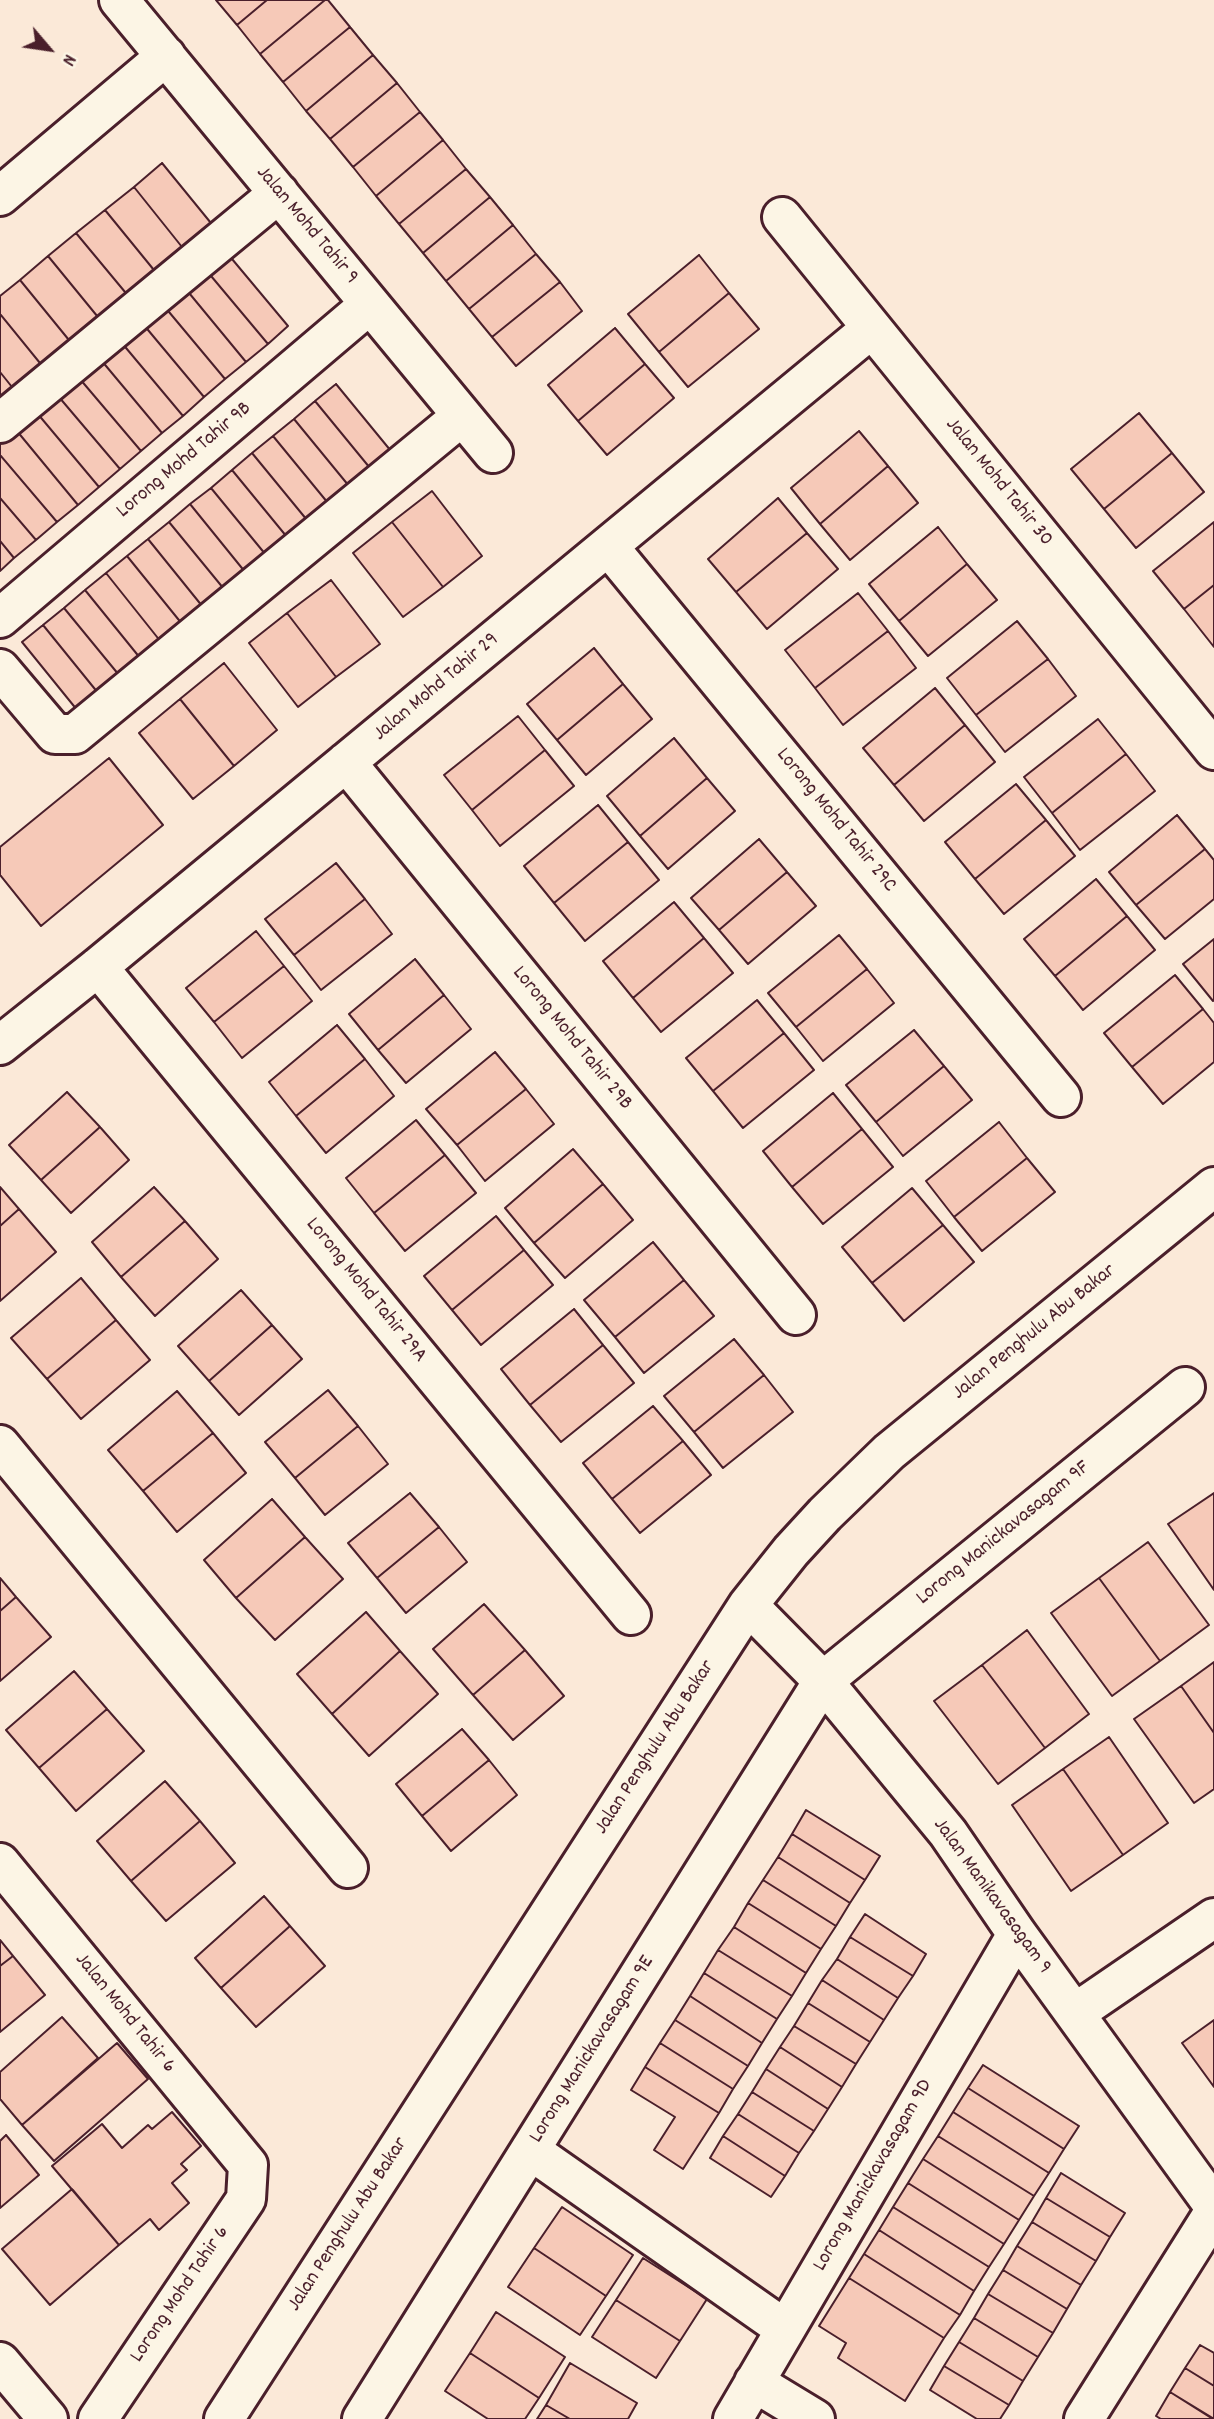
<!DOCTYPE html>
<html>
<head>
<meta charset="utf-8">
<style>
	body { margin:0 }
	#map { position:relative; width:1214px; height:2419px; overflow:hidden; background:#fbe9d8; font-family:Dekko,sans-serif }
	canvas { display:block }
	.north { position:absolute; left:14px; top:14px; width:70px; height:70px; -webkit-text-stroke:5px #fcf5e5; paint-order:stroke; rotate:119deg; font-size:19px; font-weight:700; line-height:28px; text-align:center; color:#4a1f2b }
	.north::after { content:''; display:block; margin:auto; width:24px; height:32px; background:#4a1f2b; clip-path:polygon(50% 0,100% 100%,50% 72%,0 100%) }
</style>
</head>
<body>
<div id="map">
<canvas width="1214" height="2419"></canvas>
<div class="north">N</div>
</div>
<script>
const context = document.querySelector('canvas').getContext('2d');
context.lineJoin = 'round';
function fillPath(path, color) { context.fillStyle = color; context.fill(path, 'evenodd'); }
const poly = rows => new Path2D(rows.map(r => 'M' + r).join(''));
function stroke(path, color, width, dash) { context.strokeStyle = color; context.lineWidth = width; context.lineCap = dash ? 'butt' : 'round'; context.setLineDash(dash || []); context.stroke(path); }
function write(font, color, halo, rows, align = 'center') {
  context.font = font + ' Dekko,sans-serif'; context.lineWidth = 5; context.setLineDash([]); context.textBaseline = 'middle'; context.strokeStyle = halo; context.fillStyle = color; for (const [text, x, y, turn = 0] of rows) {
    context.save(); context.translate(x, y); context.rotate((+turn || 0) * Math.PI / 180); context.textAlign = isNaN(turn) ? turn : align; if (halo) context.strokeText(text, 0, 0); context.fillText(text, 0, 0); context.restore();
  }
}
const building = poly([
	[216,0,267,0,237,25,216,0],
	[267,0,325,0,260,54,237,25,267,0],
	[325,0,328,0,350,27,283,82,260,54,325,0],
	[350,27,373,55,306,111,283,82,350,27],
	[373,55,397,83,330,139,306,111,373,55],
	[397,83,420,112,353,167,330,139,397,83],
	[420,112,443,140,376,196,353,167,420,112],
	[443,140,466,169,399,224,376,196,443,140],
	[162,163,215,228,186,252,134,187,162,163],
	[466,169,490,197,423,253,399,224,466,169],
	[134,187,186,252,158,275,105,210,134,187],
	[490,197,513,225,446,281,423,253,490,197],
	[105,210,158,275,130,298,76,233,105,210],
	[513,225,536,254,469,309,446,281,513,225],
	[76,233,130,298,102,322,48,256,76,233],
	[222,247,288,326,268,344,201,264,222,247],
	[536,254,560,282,492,337,469,309,536,254],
	[699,255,729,293,659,352,628,314,699,255],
	[48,256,102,322,73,345,20,280,48,256],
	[201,264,268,344,246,362,180,282,201,264],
	[20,280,73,345,44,368,0,314,0,296,20,280],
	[180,282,246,362,225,379,159,300,180,282],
	[560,282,582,311,516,366,492,337,560,282],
	[729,293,759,329,688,387,659,352,729,293],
	[159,300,225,379,204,397,138,318,159,300],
	[0,314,44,368,16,392,0,372,0,314],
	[138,318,204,397,183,416,116,336,138,318],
	[615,328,645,364,578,421,548,385,615,328],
	[116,336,183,416,162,433,96,354,116,336],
	[96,354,162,433,141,451,74,372,96,354],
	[645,364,674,398,607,455,578,421,645,364],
	[0,372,16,392,0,405,0,372],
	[74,372,141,451,120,469,53,390,74,372],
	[336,384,400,462,379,479,315,401,336,384],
	[53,390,120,469,99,487,32,407,53,390],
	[315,401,379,479,358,497,294,419,315,401],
	[32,407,99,487,78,505,12,425,32,407],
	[1139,413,1172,453,1104,509,1071,469,1139,413],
	[294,419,358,497,337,514,273,436,294,419],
	[12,425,78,505,57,522,0,455,0,435,12,425],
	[859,431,888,466,820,524,791,488,859,431],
	[273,436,337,514,316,531,252,453,273,436],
	[252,453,316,531,296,548,232,470,252,453],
	[1172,453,1204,492,1136,548,1104,509,1172,453],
	[0,455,57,522,36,540,0,498,0,455],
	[888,466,918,503,850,560,820,524,888,466],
	[232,470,296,548,275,566,211,488,232,470],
	[211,488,275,566,254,583,190,504,211,488],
	[432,491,482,556,443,587,392,522,432,491],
	[0,498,36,540,14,558,0,541,0,498],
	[778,498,807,533,736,592,708,559,778,498],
	[190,504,254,583,233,600,169,522,190,504],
	[169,522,233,600,211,617,148,539,169,522],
	[392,522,443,587,403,617,353,553,392,522],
	[1214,522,1214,585,1184,609,1153,571,1214,522],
	[938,527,967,564,899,621,869,584,938,527],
	[807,533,838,569,767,629,736,592,807,533],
	[148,539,211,617,191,635,127,556,148,539],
	[0,541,14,558,0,571,0,541],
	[127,556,191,635,169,652,106,573,127,556],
	[967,564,997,600,928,656,899,621,967,564],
	[106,573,169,652,149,669,85,590,106,573],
	[331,580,380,644,336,677,287,613,331,580],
	[1214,585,1214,647,1184,609,1214,585],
	[85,590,149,669,128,686,64,608,85,590],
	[858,593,888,631,815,688,785,650,858,593],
	[64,608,128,686,107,704,43,625,64,608],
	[287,613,336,677,298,707,249,643,287,613],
	[1017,621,1048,659,976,715,947,678,1017,621],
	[43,625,107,704,86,721,22,642,43,625],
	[888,631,916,668,843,725,815,688,888,631],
	[594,648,623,684,557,740,527,704,594,648],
	[1048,659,1076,696,1005,752,976,715,1048,659],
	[224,663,277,730,234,766,180,699,224,663],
	[623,684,652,719,586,775,557,740,623,684],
	[935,688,965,725,894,785,863,748,935,688],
	[180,699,234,766,193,799,139,733,180,699],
	[518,716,545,750,472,810,444,775,518,716],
	[1098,719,1126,754,1052,813,1024,777,1098,719],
	[965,725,995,762,924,821,894,785,965,725],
	[674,738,707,778,640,836,607,796,674,738],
	[545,750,574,786,500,846,472,810,545,750],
	[1126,754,1155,791,1080,850,1052,813,1126,754],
	[109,758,163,825,41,926,0,875,0,847,109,758],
	[707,778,735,811,668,869,640,836,707,778],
	[1016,784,1046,820,975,879,945,842,1016,784],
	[598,805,628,842,554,903,524,866,598,805],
	[1177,815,1205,849,1136,905,1109,872,1177,815],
	[1046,820,1075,856,1004,914,975,879,1046,820],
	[759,839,787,872,719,930,691,898,759,839],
	[628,842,659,880,585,941,554,903,628,842],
	[1205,849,1214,860,1214,899,1165,939,1136,905,1205,849],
	[336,863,365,899,294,955,265,919,336,863],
	[787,872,816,906,748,964,719,930,787,872],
	[1096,879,1127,916,1055,976,1024,939,1096,879],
	[365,899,392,934,321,990,294,955,365,899],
	[674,902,704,938,633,998,603,961,674,902],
	[1127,916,1155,950,1083,1010,1055,976,1127,916],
	[256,931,284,966,214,1022,186,988,256,931],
	[839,935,867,969,796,1027,768,993,839,935],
	[704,938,733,973,661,1032,633,998,704,938],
	[1214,939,1214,1000,1213,1001,1183,964,1214,939],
	[415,959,444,995,378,1050,349,1014,415,959],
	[284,966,312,1001,242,1058,214,1022,284,966],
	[867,969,894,1003,823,1061,796,1027,867,969],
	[1175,975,1203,1009,1132,1067,1104,1033,1175,975],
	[444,995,471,1029,406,1083,378,1050,444,995],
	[757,1000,784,1033,713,1091,686,1058,757,1000],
	[1203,1009,1214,1023,1214,1062,1163,1104,1132,1067,1203,1009],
	[337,1025,365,1059,296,1116,269,1082,337,1025],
	[914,1030,944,1066,876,1122,846,1085,914,1030],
	[784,1033,814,1070,743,1128,713,1091,784,1033],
	[495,1052,526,1089,457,1145,426,1109,495,1052],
	[365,1059,394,1096,326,1153,296,1116,365,1059],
	[944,1066,972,1100,903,1156,876,1122,944,1066],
	[526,1089,554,1124,485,1181,457,1145,526,1089],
	[67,1092,100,1127,41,1180,9,1145,67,1092],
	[833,1093,862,1129,792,1187,763,1151,833,1093],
	[416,1120,445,1155,374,1213,346,1178,416,1120],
	[999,1122,1027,1158,954,1217,926,1181,999,1122],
	[100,1127,129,1160,71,1213,41,1180,100,1127],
	[862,1129,893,1167,823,1224,792,1187,862,1129],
	[573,1149,603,1184,534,1243,505,1208,573,1149],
	[445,1155,476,1193,405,1251,374,1213,445,1155],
	[1027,1158,1055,1192,982,1251,954,1217,1027,1158],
	[603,1184,633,1220,565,1278,534,1243,603,1184],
	[0,1187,19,1209,0,1226,0,1187],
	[154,1187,185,1221,121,1277,92,1242,154,1187],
	[912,1188,943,1225,872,1283,842,1247,912,1188],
	[19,1209,56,1252,0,1301,0,1226,19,1209],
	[496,1216,524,1250,452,1310,424,1276,496,1216],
	[185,1221,218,1259,155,1316,121,1277,185,1221],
	[943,1225,974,1262,904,1321,872,1283,943,1225],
	[653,1242,684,1280,615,1337,584,1300,653,1242],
	[524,1250,553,1285,481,1345,452,1310,524,1250],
	[81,1278,116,1320,47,1379,11,1338,81,1278],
	[684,1280,714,1316,644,1373,615,1337,684,1280],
	[241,1290,272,1325,209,1381,178,1346,241,1290],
	[574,1309,603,1345,530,1405,501,1369,574,1309],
	[116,1320,150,1360,81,1419,47,1379,116,1320],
	[272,1325,302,1359,239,1415,209,1381,272,1325],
	[734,1339,764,1375,694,1432,664,1396,734,1339],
	[603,1345,634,1383,561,1442,530,1405,603,1345],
	[764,1375,793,1412,723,1468,694,1432,764,1375],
	[328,1390,358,1426,295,1478,265,1442,328,1390],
	[177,1391,213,1433,143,1491,108,1450,177,1391],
	[653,1406,683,1441,612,1499,583,1463,653,1406],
	[358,1426,388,1464,325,1515,295,1478,358,1426],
	[213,1433,246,1473,177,1532,143,1491,213,1433],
	[683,1441,711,1475,640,1533,612,1499,683,1441],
	[410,1493,439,1527,377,1578,348,1543,410,1493],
	[1214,1493,1214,1590,1168,1524,1214,1493],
	[272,1499,305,1537,236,1598,204,1560,272,1499],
	[439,1527,467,1562,406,1613,377,1578,439,1527],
	[305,1537,343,1579,275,1640,236,1598,305,1537],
	[1148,1542,1209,1625,1160,1661,1099,1578,1148,1542],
	[0,1578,16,1597,0,1611,0,1578],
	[1099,1578,1160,1661,1112,1696,1051,1613,1099,1578],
	[16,1597,51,1637,0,1681,0,1611,16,1597],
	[484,1604,525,1650,473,1695,433,1649,484,1604],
	[366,1612,400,1651,332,1714,297,1674,366,1612],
	[1027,1630,1089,1714,1045,1748,982,1665,1027,1630],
	[525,1650,564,1696,513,1740,473,1695,525,1650],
	[400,1651,438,1694,369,1756,332,1714,400,1651],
	[1214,1662,1214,1733,1181,1686,1214,1662],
	[982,1665,1045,1748,998,1784,934,1701,982,1665],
	[74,1671,107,1709,39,1768,6,1730,74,1671],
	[1181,1686,1214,1733,1214,1789,1194,1803,1134,1719,1181,1686],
	[107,1709,144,1751,76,1811,39,1768,107,1709],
	[462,1729,489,1760,422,1816,396,1784,462,1729],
	[1109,1737,1168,1823,1123,1855,1063,1769,1109,1737],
	[489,1760,517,1795,451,1851,422,1816,489,1760],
	[1063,1769,1123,1855,1071,1891,1012,1805,1063,1769],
	[165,1781,200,1821,131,1881,97,1841,165,1781],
	[806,1810,880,1856,865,1880,792,1834,806,1810],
	[200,1821,235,1863,166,1921,131,1881,200,1821],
	[792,1834,865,1880,850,1903,778,1857,792,1834],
	[778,1857,850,1903,836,1926,763,1880,778,1857],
	[763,1880,836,1926,821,1949,748,1903,763,1880],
	[264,1896,290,1926,221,1988,195,1958,264,1896],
	[748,1903,821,1949,806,1973,734,1927,748,1903],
	[865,1914,926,1954,913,1976,850,1937,865,1914],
	[290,1926,325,1966,256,2027,221,1988,290,1926],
	[734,1927,806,1973,792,1996,718,1950,734,1927],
	[850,1937,913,1976,898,1998,837,1959,850,1937],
	[0,1940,13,1956,0,1966,0,1940],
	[718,1950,792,1996,777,2019,704,1973,718,1950],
	[13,1956,45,1995,0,2032,0,1966,13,1956],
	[837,1959,898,1998,884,2020,822,1980,837,1959],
	[704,1973,777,2019,762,2043,690,1996,704,1973],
	[822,1980,884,2020,870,2042,808,2003,822,1980],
	[690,1996,762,2043,748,2066,675,2020,690,1996],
	[808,2003,870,2042,856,2064,794,2026,808,2003],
	[62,2017,98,2058,22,2125,0,2099,0,2072,62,2017],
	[675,2020,748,2066,733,2089,660,2043,675,2020],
	[1214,2020,1214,2087,1182,2043,1214,2020],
	[794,2026,856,2064,842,2087,780,2047,794,2026],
	[117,2043,148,2079,54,2161,22,2125,117,2043],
	[660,2043,733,2089,719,2113,645,2067,660,2043],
	[780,2047,842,2087,828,2109,766,2069,780,2047],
	[983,2065,1079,2126,1064,2149,968,2088,983,2065],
	[645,2067,719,2113,683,2169,654,2150,675,2117,631,2090,645,2067],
	[766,2069,828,2109,814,2131,752,2092,766,2069],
	[968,2088,1064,2149,1049,2173,953,2112,968,2088],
	[752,2092,814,2131,799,2153,738,2114,752,2092],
	[172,2112,201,2146,181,2164,187,2170,172,2183,189,2203,159,2230,150,2219,119,2245,52,2166,102,2124,122,2148,148,2125,152,2129,172,2112],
	[953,2112,1049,2173,1034,2196,938,2136,953,2112],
	[738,2114,799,2153,785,2176,723,2136,738,2114],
	[6,2135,39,2175,0,2208,0,2141,6,2135],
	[723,2136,785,2176,771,2197,710,2158,723,2136],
	[938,2136,1034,2196,1019,2220,923,2159,938,2136],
	[923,2159,1019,2220,1004,2244,908,2183,923,2159],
	[1061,2173,1125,2213,1110,2237,1046,2198,1061,2173],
	[908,2183,1004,2244,989,2267,893,2207,908,2183],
	[72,2189,119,2245,50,2305,2,2249,72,2189],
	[1046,2198,1110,2237,1096,2261,1032,2222,1046,2198],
	[562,2207,633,2255,606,2296,534,2248,562,2207],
	[893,2207,989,2267,974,2291,879,2230,893,2207],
	[1032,2222,1096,2261,1081,2285,1017,2246,1032,2222],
	[879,2230,974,2291,960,2315,864,2254,879,2230],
	[1017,2246,1081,2285,1067,2309,1003,2270,1017,2246],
	[534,2248,606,2296,580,2335,508,2287,534,2248],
	[864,2254,960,2315,944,2338,849,2278,864,2254],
	[643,2258,707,2299,680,2341,616,2300,643,2258],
	[1003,2270,1067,2309,1053,2333,988,2294,1003,2270],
	[849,2278,944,2338,905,2401,838,2358,846,2343,819,2326,849,2278],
	[988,2294,1053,2333,1038,2357,974,2318,988,2294],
	[616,2300,680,2341,656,2378,592,2337,616,2300],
	[496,2312,565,2357,539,2398,470,2353,496,2312],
	[974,2318,1038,2357,1023,2381,959,2342,974,2318],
	[959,2342,1023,2381,1009,2405,944,2366,959,2342],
	[1200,2345,1214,2353,1214,2386,1185,2368,1200,2345],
	[470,2353,539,2398,525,2419,488,2419,445,2391,470,2353],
	[570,2363,637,2403,628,2419,570,2419,546,2405,570,2363],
	[944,2366,1009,2405,1000,2419,977,2419,930,2390,944,2366],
	[1185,2368,1214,2386,1214,2419,1170,2392,1185,2368],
	[1170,2392,1213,2419,1161,2419,1156,2416,1170,2392],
	[546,2405,570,2419,537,2419,546,2405]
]);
const minor = poly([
	[119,0,493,453],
	[0,196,166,56],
	[782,217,1214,750],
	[0,423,279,193],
	[608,546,1061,1097],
	[0,618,370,304],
	[0,669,55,734,75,734,462,416],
	[346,762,796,1315],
	[98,967,631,1615],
	[0,1045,98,967,872,328],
	[0,1445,348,1868],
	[748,1605,823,1681,948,1833,1017,1934,1214,2206],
	[0,1863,248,2165,246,2199,98,2419],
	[1075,2013,1214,1918],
	[530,2150,785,2329],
	[0,2362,48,2419],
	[754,2382,815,2419],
	[224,2419,748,1605,791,1551,825,1514,889,1452,1214,1187],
	[362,2419,823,1681,1185,1387],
	[733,2419,1017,1934],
	[1084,2419,1214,2212]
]);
const streetNames = [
	["Jalan Mohd Tahir 9",306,226,50],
	["Lorong Mohd Tahir 9B",185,461,-40],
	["Jalan Mohd Tahir 30",998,483,51],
	["Jalan Mohd Tahir 29",437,688,-40],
	["Lorong Mohd Tahir 29C",835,821,51],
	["Lorong Mohd Tahir 29B",571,1039,51],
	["Lorong Mohd Tahir 29A",365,1291,51],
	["Jalan Penghulu Abu Bakar",1035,1333,-39],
	["Lorong Manickavasagam 9F",1004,1534,-39],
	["Jalan Penghulu Abu Bakar",656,1748,-57],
	["Jalan Manikavasagam 9",991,1897,54],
	["Jalan Mohd Tahir 6",124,2014,51],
	["Lorong Manickavasagam 9E",593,2050,-58],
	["Lorong Manickavasagam 9D",874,2176,-60],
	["Jalan Penghulu Abu Bakar",349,2225,-57],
	["Lorong Mohd Tahir 6",181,2295,-56]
];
fillPath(building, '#f6c9b8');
stroke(building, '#4a1f2b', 2);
stroke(minor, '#4a1f2b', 44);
stroke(minor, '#fcf5e5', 38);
write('21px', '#4a1f2b', '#fcf5e5', streetNames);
</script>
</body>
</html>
